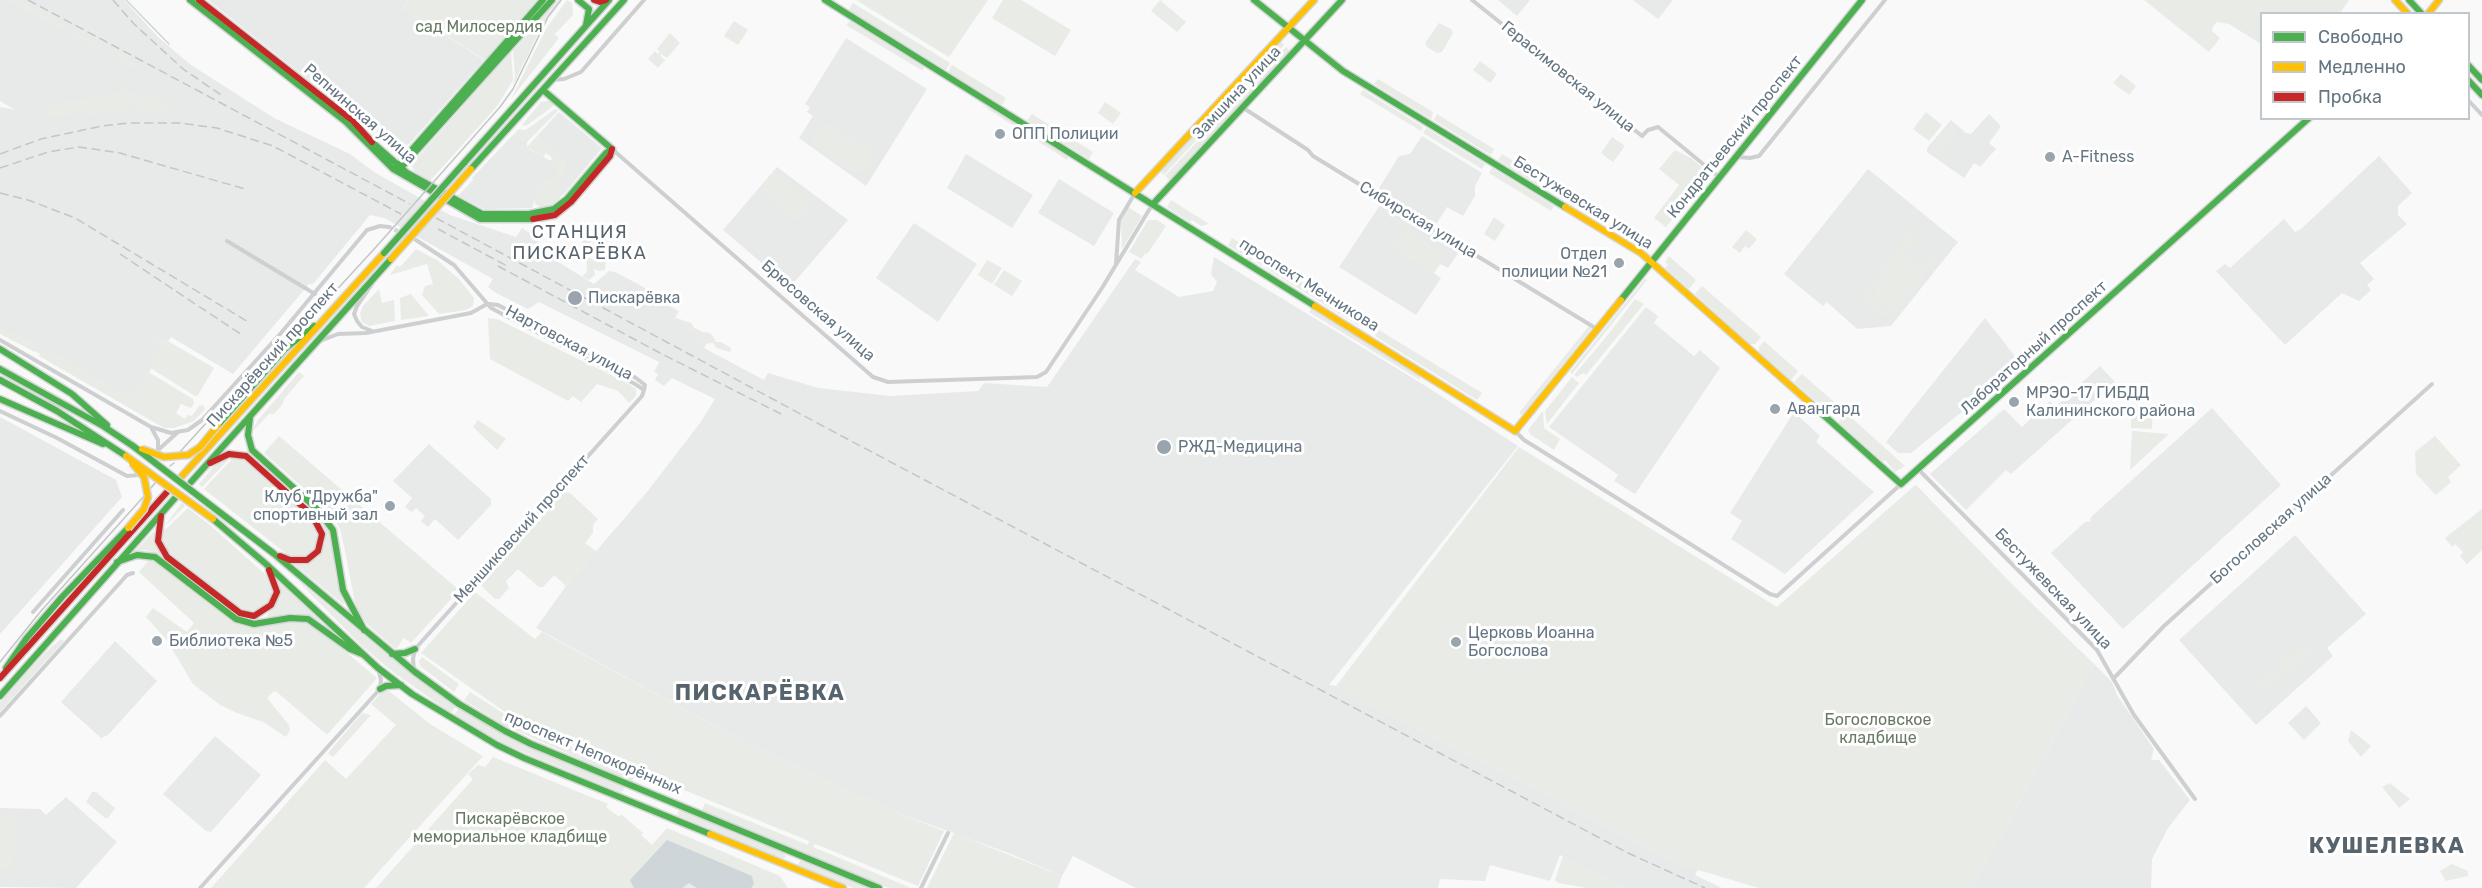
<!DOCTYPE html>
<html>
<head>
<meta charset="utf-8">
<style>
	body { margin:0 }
	#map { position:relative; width:2482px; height:888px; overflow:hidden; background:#f9f9f9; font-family:Rubik,sans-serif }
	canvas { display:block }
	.legend { position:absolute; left:2260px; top:12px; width:210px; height:108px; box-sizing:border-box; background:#fff; border:2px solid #c1c8cd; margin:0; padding:8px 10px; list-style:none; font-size:18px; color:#657683 }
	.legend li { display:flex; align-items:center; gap:12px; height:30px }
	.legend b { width:30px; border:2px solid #c1c8cd }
</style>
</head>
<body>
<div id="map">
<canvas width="2482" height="888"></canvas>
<ul class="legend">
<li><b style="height:8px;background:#4caf50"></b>Свободно</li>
<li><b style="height:8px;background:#ffc107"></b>Медленно</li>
<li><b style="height:8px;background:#c62828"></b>Пробка</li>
</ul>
</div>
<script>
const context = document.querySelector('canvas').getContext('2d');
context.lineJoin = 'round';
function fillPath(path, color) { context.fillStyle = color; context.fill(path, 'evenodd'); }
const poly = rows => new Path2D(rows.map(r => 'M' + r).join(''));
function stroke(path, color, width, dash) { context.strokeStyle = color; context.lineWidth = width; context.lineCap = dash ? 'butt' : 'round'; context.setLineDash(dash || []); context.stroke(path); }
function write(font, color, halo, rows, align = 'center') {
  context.font = font + ' Rubik,sans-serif'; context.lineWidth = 6; context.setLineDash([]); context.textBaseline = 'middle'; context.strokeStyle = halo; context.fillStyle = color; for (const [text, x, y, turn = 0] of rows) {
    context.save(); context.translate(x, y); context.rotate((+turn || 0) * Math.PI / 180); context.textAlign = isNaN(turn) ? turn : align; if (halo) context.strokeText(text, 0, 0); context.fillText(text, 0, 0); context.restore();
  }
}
const built = poly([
	[0,0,124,0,158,37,191,65,274,118,350,154,374,172,450,215,516,237,522,228,540,240,532,246,594,284,609,271,615,272,666,299,664,303,679,311,675,318,710,336,704,348,764,380,768,373,818,388,891,396,978,391,984,383,1047,387,1135,259,1141,262,1135,270,1179,297,1213,291,1217,282,1211,274,1214,257,1424,385,1518,446,1329,685,1336,686,1681,865,1698,869,1695,875,1722,888,1624,888,1560,855,1550,881,1490,865,1485,881,1440,879,1438,888,1136,888,1073,856,1062,876,1011,854,895,812,748,744,536,628,566,586,647,492,700,423,715,399,672,378,664,386,655,380,658,374,654,372,659,362,539,302,528,309,496,293,488,287,493,279,384,218,370,215,313,284,309,284,233,374,171,337,129,405,0,331,0,107,15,110,0,101],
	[208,0,408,0,402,8,484,60,409,144,400,147,359,120,332,99,329,91,322,84,314,84],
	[1498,0,1530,0,1517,16],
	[1633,0,1673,0,1658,19],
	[846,38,927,89,866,186,799,138,813,116,807,112,810,107,805,104],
	[559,112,602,148,563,195,555,188,565,173,564,162,537,136],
	[1989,114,2000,125,2000,128,1989,143,1996,149,1980,167,1974,163,1964,178,1927,152,1927,148,1951,120,1966,133,1971,134],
	[513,135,527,142,527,147,532,151,559,165,560,173,535,198,532,208,484,209,458,196,473,180,472,178],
	[1422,136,1482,173,1475,186,1475,196,1463,216,1447,207,1435,226,1378,190,1399,156,1410,154],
	[966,154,1033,195,1012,228,947,188],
	[2379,156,2412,193,2398,206,2398,215,2407,224,2360,263,2374,279,2367,285,2371,290,2359,301,2342,293,2285,345,2216,271,2225,264,2230,268,2284,219,2295,232,2301,229],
	[777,167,848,220,790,287,723,230],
	[1868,169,1958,242,1891,326,1857,329,1827,302,1823,306,1784,274],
	[1059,179,1114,213,1094,246,1038,213],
	[1382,202,1461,249,1448,268,1440,264,1434,273,1441,278,1416,315,1339,267],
	[914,223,977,264,938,322,876,278],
	[1646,307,1658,316,1654,323,1694,356,1700,350,1720,368,1635,494,1614,481,1618,475,1607,467,1549,427],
	[1985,318,2021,364,1911,453,1898,453,1886,442],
	[2100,366,2115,382,2011,474,2006,470,1966,510,1930,474,2004,409,2022,427,2050,401,2055,407],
	[2212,408,2281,485,2123,629,2051,553,2085,522,2090,522,2091,517],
	[1794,412,1820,436,1816,442,1874,492,1785,574,1731,539,1742,521,1730,513],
	[0,417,116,480,122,497,0,634],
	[429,444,491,499,491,505,458,540,435,519,428,527,421,521,425,516,416,508,412,512,405,507,412,498,393,481],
	[2295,535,2366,614,2327,648,2333,656,2256,725,2179,640],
	[115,641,157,681,108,735,101,738,61,702],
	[2094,664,2112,682,2117,695,2154,749,2151,760,2159,760,2190,800,2168,828,2152,859,2151,888,1970,888,2011,818],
	[2306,706,2321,723,2304,740,2288,723],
	[215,736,261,775,211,832,206,831,163,794],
	[66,797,117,842,76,888,0,887,0,808,40,809,46,815]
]);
const green = poly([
	[5,0,20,0,108,50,136,63,138,68,134,69,66,32,65,29,59,29],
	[408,0,537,0,485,60,402,8],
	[558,0,560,0,542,26,513,85,515,76,513,51],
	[567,0,572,3,573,15,555,34,559,38,511,99,546,29],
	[856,0,988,0,949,57],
	[1003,0,1021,0,1071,30,1055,56,992,18],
	[1160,0,1186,22,1177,32,1151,11],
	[2144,0,2349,0,2340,13,2262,14,2261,44,2229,24,2217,22,2213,26,2212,31,2220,38,2209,52],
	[853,3,950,63,946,70,849,10],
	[734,21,748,30,738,45,724,36],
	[850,21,924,67,923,71,846,25],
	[1439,23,1451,29,1453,33,1442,52,1437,53,1427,47,1425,43],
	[670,33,680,43,667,58,661,54,660,56,665,60,658,68,648,59,655,51,658,54,660,52,657,49],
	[1280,41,1284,45,1164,175,1159,171],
	[1286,47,1290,51,1170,180,1165,176],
	[511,52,513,80,498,105,430,181,415,172,412,166,417,158],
	[1480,61,1497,74,1490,83,1473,70],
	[952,65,1006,98,1002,105,948,72],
	[105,73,134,93,158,95,158,98,175,108,170,110,135,111,131,97,129,98,129,109,91,116,83,113,53,118,40,108,46,105,121,92,122,88,102,75],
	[2121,74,2136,86,2129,95,2113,83],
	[1378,79,1433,112,1431,119,1374,84],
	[1363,90,1423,127,1421,131,1360,94],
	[549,101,554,105,548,110,526,126,522,125,541,102],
	[1105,102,1121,113,1113,124,1098,113],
	[980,104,993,110,1068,157,1067,160],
	[555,109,558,111,527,142,513,135,519,129,525,130,533,125],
	[1926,112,1942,125,1929,141,1913,129],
	[1032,114,1093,152,1089,159,1027,120],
	[1437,114,1494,149,1491,155,1434,120],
	[826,124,835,127,872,150,875,159,869,170,857,173,816,147,813,143,812,135,818,127],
	[1951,124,1959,131,1938,156,1929,149],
	[1426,128,1485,164,1482,169,1423,133],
	[537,136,562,159,566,170,565,177,557,187,563,192,562,195,554,204,542,208,535,204,534,190,557,172,556,166,550,162,552,158,546,153,543,157,527,147],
	[1612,137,1625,146,1613,162,1601,153],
	[1675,150,1691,158,1709,173,1666,227,1654,218,1679,185,1659,169],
	[1502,154,1541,178,1537,184,1498,160],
	[1492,168,1554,206,1551,211,1489,173],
	[774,171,812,203,797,222,759,190],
	[1171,200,1209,224,1201,226,1192,220,1190,222,1167,207],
	[1128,207,1142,216,1122,249,1121,221],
	[1494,217,1505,225,1495,241,1484,234],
	[1148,220,1157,220,1166,226,1148,253,1144,254,1142,259,1129,252],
	[1915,225,1919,228,1910,240,1925,244,1931,253,1932,261,1941,249,1943,251,1896,312,1886,316,1874,314,1866,306,1864,298,1861,300,1858,297],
	[1914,245,1919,246,1926,253,1927,262,1924,268,1902,251,1873,287,1877,291,1870,300,1883,310,1889,302,1884,297,1894,304,1923,269,1892,308,1884,311,1875,308,1868,298,1870,289,1901,250],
	[1404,228,1446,253,1433,274,1391,248],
	[1746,230,1757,239,1749,249,1745,246,1740,253,1732,247],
	[590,231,606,238,608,247,601,253,606,258,605,270,598,271,594,268,595,275,589,280,582,276,587,272,586,259,589,258,594,260,604,242,595,237,584,250,581,249,583,240,588,238],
	[1232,238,1256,253,1252,260,1228,245],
	[416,249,437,260,459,279,474,298,473,306,466,310,439,314,422,295,425,286,433,284,427,264,390,275,397,265,400,267],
	[1260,256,1363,320,1359,326,1256,262],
	[1669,256,1696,280,1689,289,1665,268,1668,265,1665,262],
	[987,260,1002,268,992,284,978,275],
	[1004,270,1022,281,1012,296,994,285],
	[1645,279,1647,280,1572,374,1570,372],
	[1702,286,1761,337,1755,344,1750,344,1695,294],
	[379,289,382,303,394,300,395,321,369,326,362,322,360,313,363,306],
	[411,294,429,316,401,320,400,298],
	[1635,299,1644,304,1586,375,1583,373,1577,377,1574,375,1611,331],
	[1312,308,1420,375,1420,380,1309,312],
	[665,314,691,323,694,328,702,333,707,332,712,335,716,342,721,342,731,348,730,352,717,348,713,343,701,344,697,336],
	[488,318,497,319,625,382,636,389,636,396,629,403,618,391,597,384,581,402,573,396,568,401,490,359],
	[1589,326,1592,328,1522,415,1519,413],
	[0,328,35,342,37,348,35,352,0,334],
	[141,328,149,330,214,368,198,395,195,396,152,369,150,363,161,346,151,339,152,336],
	[1379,330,1482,393,1477,400,1375,336],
	[1764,341,1798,371,1791,380,1759,352,1759,347],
	[46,346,119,391,122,387,131,393,145,372,150,373,193,399,194,403,191,408,181,404,176,413,185,419,188,415,192,416,199,406,203,405,205,409,194,421,174,428,164,428,39,356],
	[299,372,304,376,284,399,282,405,274,414,269,414,251,433,258,420],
	[1802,374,1841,408,1836,414,1831,415,1794,382],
	[1572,377,1579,383,1547,424,1545,411],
	[2138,407,2153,407,2152,429,2131,428,2131,413],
	[1543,411,1544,428,1560,439,1554,450,1530,434,1528,430],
	[1845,412,1905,466,1895,472,1885,460,1883,462,1839,423,1840,418],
	[478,420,506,439,497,450,473,427],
	[2132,431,2169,434,2130,470],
	[279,436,459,590,411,643,404,638,396,649,368,625,357,613,344,546,340,529,331,513,264,453],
	[2435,436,2461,465,2448,477,2451,482,2436,495,2416,474,2415,452],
	[1519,447,1777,607,1913,487,1916,485,1918,487,2011,583,2094,664,2011,818,1970,888,1759,888,1681,865,1336,686],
	[230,456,248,461,311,519,318,530,319,537,316,547,312,552,303,557,288,555,204,489,231,460,230,458,202,487,199,484,217,463],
	[564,492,570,493,598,519,593,525,593,533,585,543,596,551,566,586,554,575,543,587,539,587,518,569,506,581,509,588,499,599,495,599,481,585],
	[182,503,185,506,163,528,166,529,188,508,210,525,266,575,272,592,271,599,264,608,252,612,234,606,165,550,161,541,163,528],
	[2482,509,2482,550,2467,564,2460,556,2463,552,2455,544,2452,547,2445,538],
	[326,525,332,540,336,577,344,603,343,604,293,563,306,564,320,554,325,543,323,526],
	[154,531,155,543,162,557,146,550,135,551],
	[151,558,234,622,252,627,298,621,315,625,330,636,329,638,377,678,327,735,277,692,274,691,267,698,289,725,290,730,286,737,263,722,237,713,220,705,193,684,166,639,146,617,153,608,187,632,194,623,139,572],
	[297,580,391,658,456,706,451,713,393,672,361,645],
	[277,581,278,581,321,621,295,613,268,617,267,615,278,597],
	[475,592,535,639,542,632,748,744,895,812,944,831,918,886,818,845,815,844,813,847,911,888,889,888,702,810,705,803,808,845,809,841,554,737,508,714,421,653],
	[61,639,64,641,0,712,0,702,45,653],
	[2302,642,2314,654,2288,677,2277,665],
	[422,657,459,684,454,692,420,666,419,661],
	[2272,669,2280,678,2264,693,2255,684],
	[385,688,430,724,483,756,364,888,211,888,325,760,346,779,396,725,371,704],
	[470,692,522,725,635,774,632,782,504,725,464,700],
	[459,708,507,736,622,786,625,790,620,792,504,744,454,715],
	[362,713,371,715,333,757,328,753],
	[2351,730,2371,746,2361,757,2348,741],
	[493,757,608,804,606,807,619,817,621,814,643,833,641,835,652,845,667,828,780,876,788,888,376,888,473,779,468,774,478,765,485,767],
	[2390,783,2410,799,2399,808,2382,787],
	[92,792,96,792,115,808,108,818,105,818,86,802],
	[679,810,784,853,786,857,782,859,677,815],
	[0,814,19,816,12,871,0,869],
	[954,833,1062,876,1058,888,927,888],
	[1563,856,1624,888,1587,888,1558,883,1555,880],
	[800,861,802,861,869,888,853,888,800,866,798,864],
	[2452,864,2468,871,2468,876,2446,881,2440,871]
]);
const water = poly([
	[667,840,752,876,754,884,751,888,697,888,689,883,682,888,634,888,630,880]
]);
const stream = poly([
	[126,0,169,44]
]);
const streetTunnel = poly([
	[389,227,416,240]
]);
const street = poly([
	[1472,0,1642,136,1648,130,1658,127,1719,177],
	[552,80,564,79,581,72,644,0],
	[2468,100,2482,115],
	[1242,107,1308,150,1313,156,1597,329],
	[612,149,873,377,888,382,1037,377,1046,372,1102,288,1152,205],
	[1737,157,1750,158,1759,156,1885,0],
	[416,240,454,265,491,308,635,384,644,390],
	[227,241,315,294],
	[1116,264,1119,220,1135,193],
	[372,284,357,306,354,314,357,321,362,327,372,331],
	[489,304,498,305,636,378,645,385,644,390],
	[0,340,151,427,171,433,188,430,202,420,281,333,367,230,380,226,389,227],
	[320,341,338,334,366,333,471,313,487,304],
	[0,411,57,438,127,476,138,475],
	[152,429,158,440,158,450],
	[1515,431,1524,440,1537,448,1770,594,1777,596,1901,484],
	[157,451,178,432],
	[1918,469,2097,650,2134,715,2195,799],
	[33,612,123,510],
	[414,671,413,659,415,649,642,396,644,390],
	[2114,678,2164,626,2432,384],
	[0,716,127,575,133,573],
	[200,888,380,689,381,680,378,668],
	[921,888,948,833]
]);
const fast = poly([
	[190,0,346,122,393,169,480,219,533,219],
	[578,0,589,9,586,25],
	[825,0,1315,306],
	[1254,0,1343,71,1565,207],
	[2409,0,2422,14],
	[2468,65,2482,80],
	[2468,80,2482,95],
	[543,90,612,149],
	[372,142,407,173,482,214,529,214,554,209,567,199,606,153,612,149],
	[464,163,609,0],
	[396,168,543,0],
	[471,169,624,0],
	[399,170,552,0],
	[1153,204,1342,0],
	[1621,300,1862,0],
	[0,349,72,394,107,425],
	[0,369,103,426,133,446],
	[0,380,57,411,126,456],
	[0,399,103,444],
	[1810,403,1901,484,2309,118],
	[250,418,248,435,252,450,317,509,333,530,343,590,364,630],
	[218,425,285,349,314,326],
	[191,482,391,259],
	[213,519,266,564,378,668,412,694,497,745,524,758,710,834],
	[273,553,415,672,459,704,505,731,531,744,879,888],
	[117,562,137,555,155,557,236,619,254,624,290,618,308,619,350,649,362,654],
	[392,654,405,653,415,649],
	[6,668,26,639,62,597,128,528],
	[380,689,386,686,401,685],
	[0,696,175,498]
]);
const slow = poly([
	[2395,0,2408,14],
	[2428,14,2439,0],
	[1135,193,1314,0],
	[1565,207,1641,253,1810,403],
	[1315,306,1515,431,1621,300],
	[182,476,384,253],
	[710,834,843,888]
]);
const jam = poly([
	[199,0,353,121,372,142],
	[594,0,600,2,606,0],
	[533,219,555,215,571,202,610,156,612,149],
	[210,463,229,454,246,456,312,515,322,534,318,551,307,560,290,560,280,556],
	[161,516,158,541,167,557,240,613,254,616,271,605,277,592,269,570],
	[0,678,167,492]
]);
const tram = poly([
	[178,454,288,333,330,297,376,247,500,107,513,89,548,17,561,0],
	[170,466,174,463],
	[151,488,155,483],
	[0,662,41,611,145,495]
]);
const rail = poly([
	[28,0,410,204],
	[113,0,134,24,183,69,221,95],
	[0,154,41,139,102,126,128,123,180,123,217,128,273,146,401,214],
	[0,168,48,152,79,147,120,153,245,189],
	[0,193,28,200,75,218,250,323],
	[436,218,821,425,1628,853,1705,888],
	[438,229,507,266],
	[120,254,242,335],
	[498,266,660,353,783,415]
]);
const fastBridge = poly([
	[384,253,464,163],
	[133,446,273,553]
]);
const slowBridge = poly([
	[391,259,471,169],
	[142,449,164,457,188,455,200,447,218,425],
	[126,456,213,519],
	[128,528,144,509,148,497,144,477,132,463]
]);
const markers = [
	[1000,134,6,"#99a4ac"],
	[2050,157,6,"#99a4ac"],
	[1619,263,6,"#99a4ac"],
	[575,298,8,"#99a4ac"],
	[2014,402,6,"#99a4ac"],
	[1775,409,6,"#99a4ac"],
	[1164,447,8,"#99a4ac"],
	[390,506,6,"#99a4ac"],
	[157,641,6,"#99a4ac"],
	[1456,642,6,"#99a4ac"]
];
const parkNames = [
	["сад Милосердия",479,27],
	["Богословское",1878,720],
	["кладбище",1878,738],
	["Пискарёвское",510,819],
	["мемориальное кладбище",510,837]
];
const streetNames = [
	["Герасимовская улица",1568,77,39],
	["Замшина улица",1237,93,-47],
	["Репнинская улица",360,114,41],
	["Кондратьевский проспект",1735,137,-51],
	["Бестужевская улица",1583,203,32],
	["Сибирская улица",1418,220,31],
	["проспект Мечникова",1309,285,32],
	["Брюсовская улица",818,311,41],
	["Нартовская улица",569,343,28],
	["Лабораторный проспект",2034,348,-42],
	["Пискарёвский проспект",273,355,-48],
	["Меншиковский проспект",522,529,-48],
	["Богословская улица",2271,529,-42],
	["Бестужевская улица",2053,589,46],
	["проспект Непокорённых",593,753,23]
];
const poiNames = [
	["ОПП Полиции",1012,134],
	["A-Fitness",2062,157],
	["Отдел",1607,254,"right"],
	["полиции №21",1607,272,"right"],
	["Пискарёвка",588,298],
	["МРЭО-17 ГИБДД",2026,393],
	["Калининского района",2026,411],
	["Авангард",1787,409],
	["РЖД-Медицина",1178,447],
	["Клуб \"Дружба\"",378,497,"right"],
	["спортивный зал",378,515,"right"],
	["Церковь Иоанна",1468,633],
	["Богослова",1468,651],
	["Библиотека №5",169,641]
];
const neighbourhoodNames = [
	["СТАНЦИЯ",580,233],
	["ПИСКАРЁВКА",580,254]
];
const districtNames = [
	["ПИСКАРЁВКА",760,694],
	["КУШЕЛЕВКА",2387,847]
];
fillPath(built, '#e8e9e9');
fillPath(green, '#e8ebe6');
fillPath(water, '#ced6d9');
stroke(stream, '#ced6d9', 1.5);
stroke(streetTunnel, '#d4d8dc', 4, [4, 2]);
stroke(fast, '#d5d6d7', 9);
stroke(slow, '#d5d6d7', 9);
stroke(jam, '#d5d6d7', 9);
stroke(street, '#cecfd0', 4);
stroke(fast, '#4caf50', 6);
stroke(slow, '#ffc107', 6);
stroke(jam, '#c62828', 6);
stroke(tram, '#c3c5c6', 1.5);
stroke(rail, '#c3c5c6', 1.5, [9, 4.5]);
stroke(fastBridge, '#d5d6d7', 9, []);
stroke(slowBridge, '#d5d6d7', 9, []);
stroke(fastBridge, '#4caf50', 6);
stroke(slowBridge, '#ffc107', 6);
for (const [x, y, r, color] of markers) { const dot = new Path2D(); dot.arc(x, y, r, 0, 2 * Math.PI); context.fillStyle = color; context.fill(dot); stroke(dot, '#fff', 2); }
write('16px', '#687a64', '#fff', parkNames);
write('16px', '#657683', '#fff', streetNames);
write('16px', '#657683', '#fff', poiNames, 'left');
context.letterSpacing = '1.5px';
write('18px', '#57646e', '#fff', neighbourhoodNames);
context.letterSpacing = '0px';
context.letterSpacing = '1.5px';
write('bold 22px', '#57646e', '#fff', districtNames);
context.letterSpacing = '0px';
</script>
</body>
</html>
